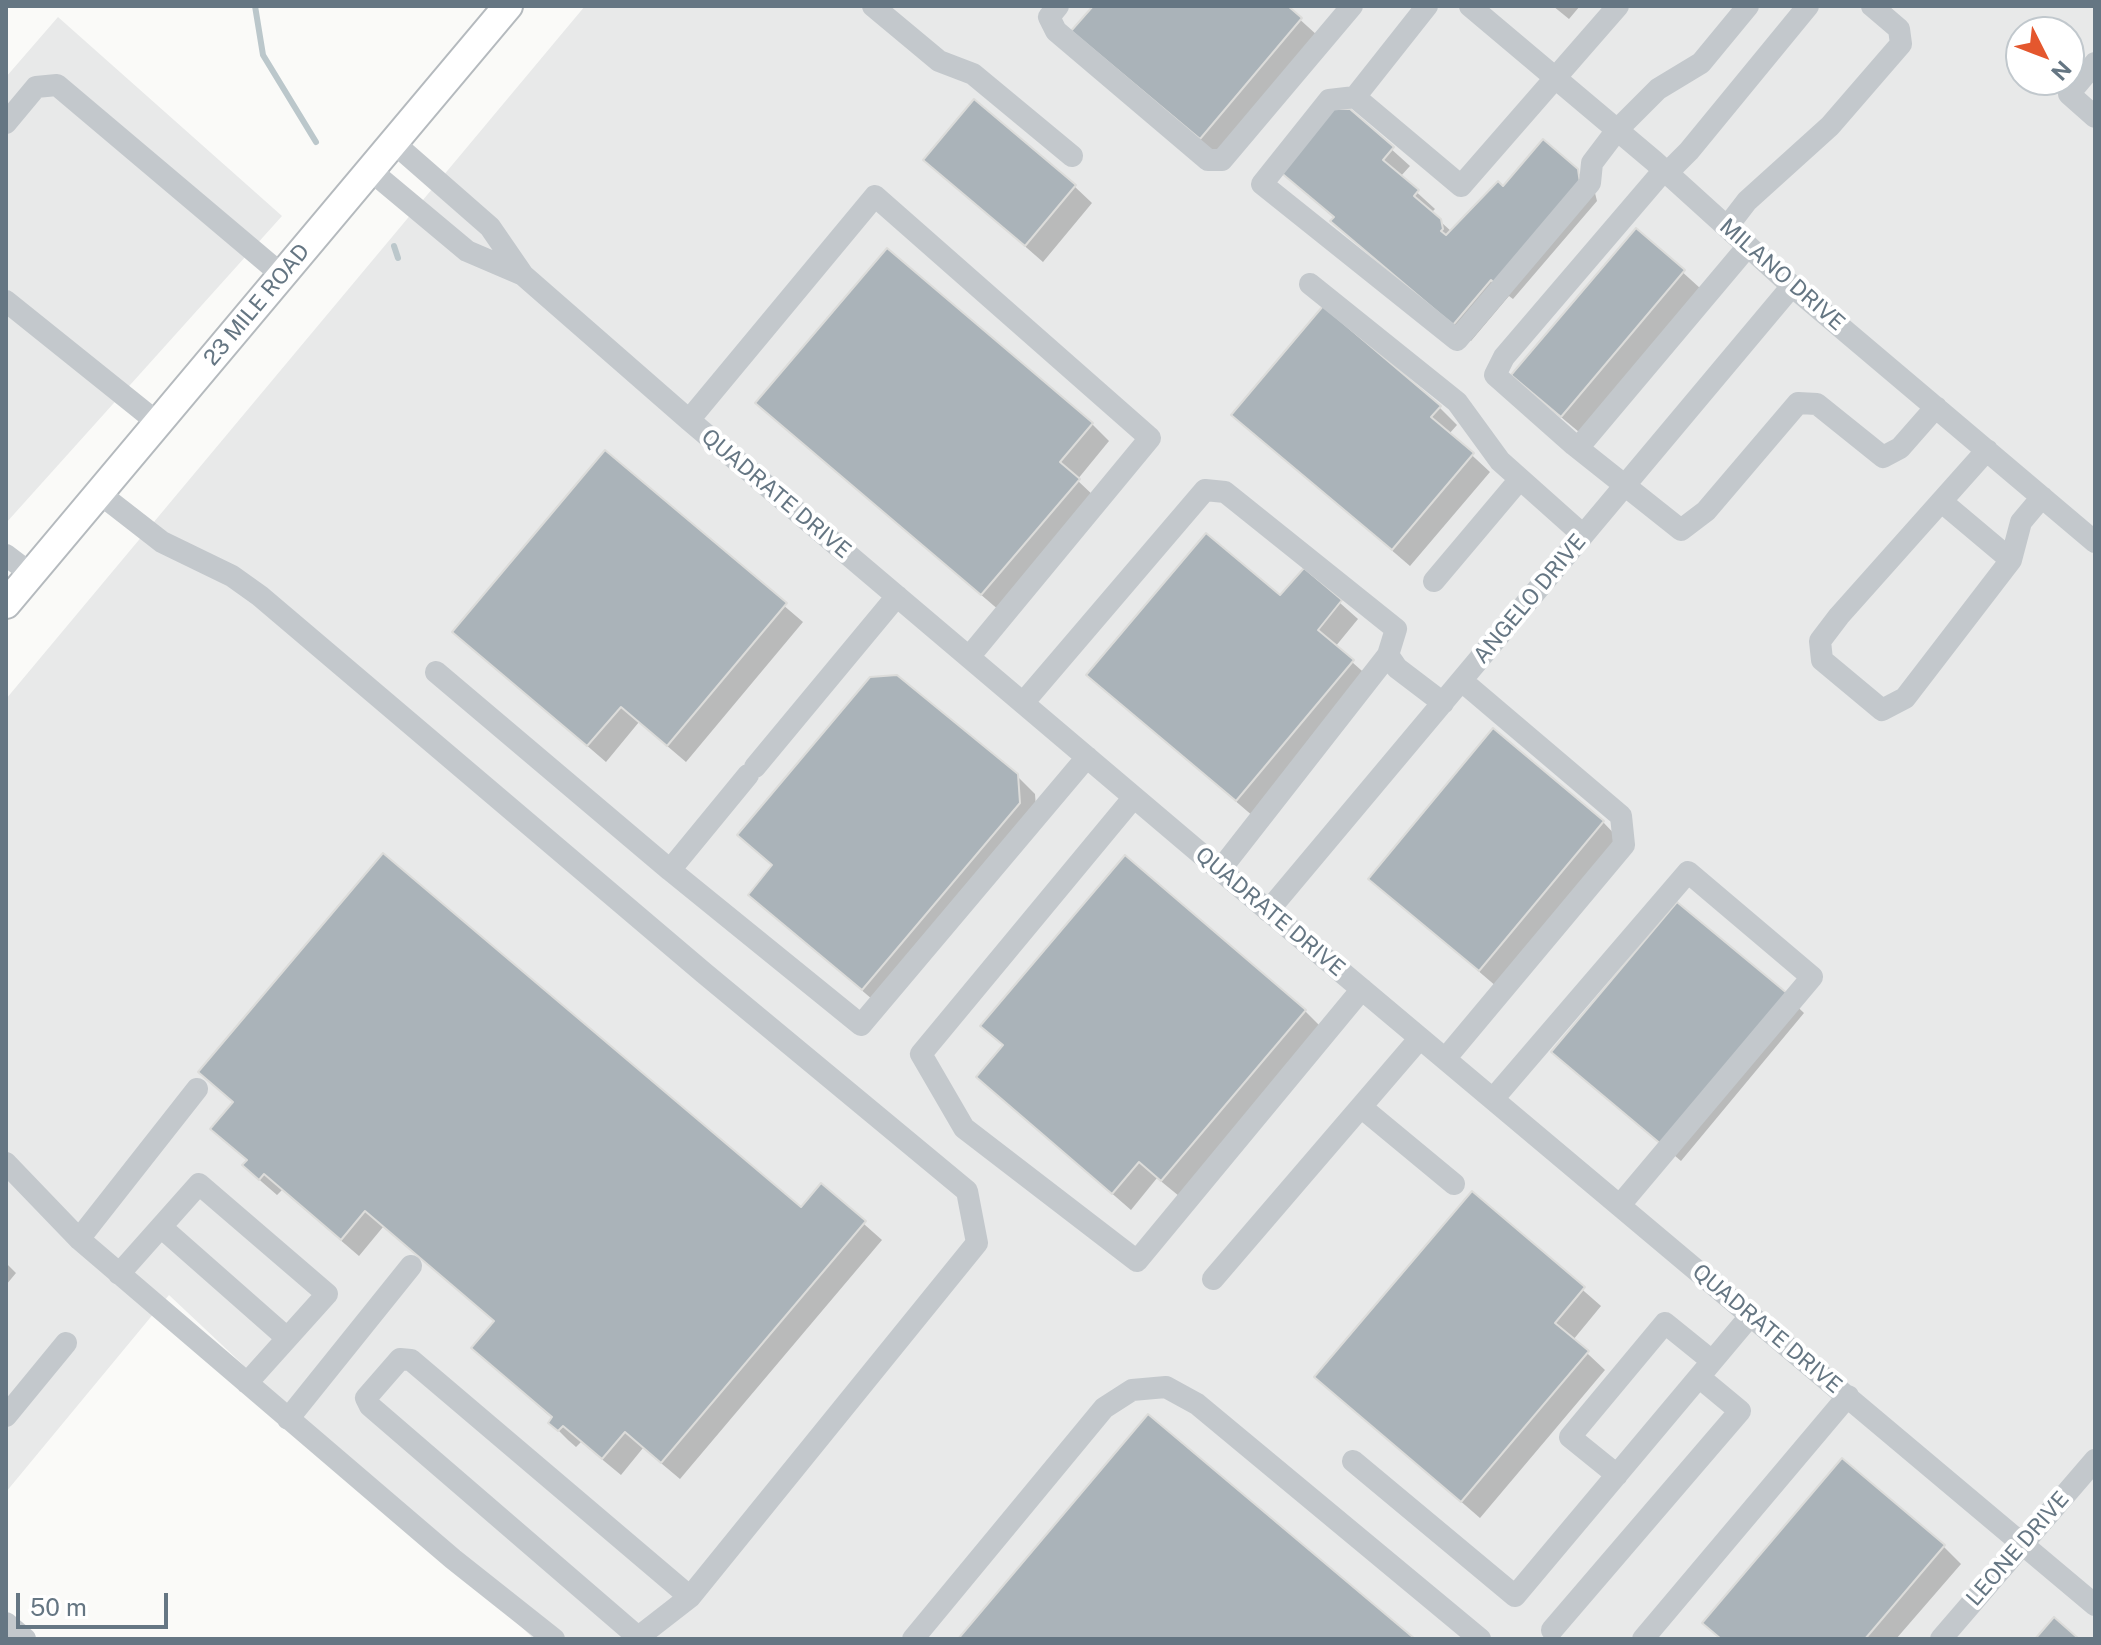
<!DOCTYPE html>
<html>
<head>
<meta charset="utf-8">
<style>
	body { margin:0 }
	#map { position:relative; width:2101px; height:1645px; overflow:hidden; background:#fafaf8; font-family:"Public Sans",sans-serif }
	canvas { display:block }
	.frame { position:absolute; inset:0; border:8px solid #657683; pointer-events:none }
	.north { position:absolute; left:2005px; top:16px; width:80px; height:80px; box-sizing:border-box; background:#fff; border:2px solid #c1c8cd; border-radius:50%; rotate:132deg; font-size:22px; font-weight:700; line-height:32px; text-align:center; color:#657683 }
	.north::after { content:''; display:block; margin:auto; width:28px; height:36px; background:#e4572e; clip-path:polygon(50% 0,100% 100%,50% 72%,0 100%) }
	.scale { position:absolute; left:16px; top:1593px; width:152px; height:36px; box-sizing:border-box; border:4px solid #657683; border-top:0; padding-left:10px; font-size:24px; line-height:28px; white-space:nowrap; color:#657683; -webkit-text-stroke:6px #fff; paint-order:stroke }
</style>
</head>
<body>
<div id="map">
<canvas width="2101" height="1645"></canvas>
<div class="frame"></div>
<div class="north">N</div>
<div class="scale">50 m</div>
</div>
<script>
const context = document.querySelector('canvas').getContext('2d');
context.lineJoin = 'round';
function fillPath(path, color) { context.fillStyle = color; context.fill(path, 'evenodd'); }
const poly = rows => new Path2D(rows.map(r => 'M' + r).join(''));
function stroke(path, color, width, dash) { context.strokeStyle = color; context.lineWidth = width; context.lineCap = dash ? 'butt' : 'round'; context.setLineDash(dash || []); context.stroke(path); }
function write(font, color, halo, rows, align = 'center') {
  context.font = font + ' "Public Sans",sans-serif'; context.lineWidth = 8; context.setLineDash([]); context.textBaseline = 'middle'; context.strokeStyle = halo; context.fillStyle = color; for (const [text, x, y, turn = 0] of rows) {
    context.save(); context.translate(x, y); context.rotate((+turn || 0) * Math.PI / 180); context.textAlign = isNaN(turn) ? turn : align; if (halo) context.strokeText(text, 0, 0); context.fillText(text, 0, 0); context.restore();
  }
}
const built = poly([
	[585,6,2095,6,2095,1639,534,1639,169,1295,6,1492,6,699],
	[2021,32,2069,32,2069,80,2021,80],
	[58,17,282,216,6,523,6,77]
]);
const shadow = poly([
	[1095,6,1285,6,1318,36,1218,155,1091,48],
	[1553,6,1580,6,1569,19],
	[1349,111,1410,166,1400,177,1435,209,1431,213,1452,232,1503,189,1576,171,1594,189,1597,201,1513,299,1509,296,1471,341,1350,238,1333,221,1335,219,1282,171],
	[926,160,1074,186,1092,203,1043,262],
	[1636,230,1701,289,1579,432,1531,392],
	[757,403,1092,424,1109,441,1077,480,1096,498,1000,611],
	[1439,407,1457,425,1449,434,1490,472,1410,566,1234,415],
	[605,453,803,622,686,762,639,722,606,762,455,632],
	[1304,571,1358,619,1335,647,1370,678,1254,817,1089,675,1280,598],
	[1017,776,1035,794,1037,821,880,1006,751,895,774,867,740,835],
	[1603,822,1620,840,1497,987,1371,879],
	[1786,996,1804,1013,1681,1161,1554,1052],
	[1305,1011,1322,1028,1179,1196,1157,1178,1131,1210,978,1077],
	[213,1129,801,1210,821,1186,882,1240,680,1479,643,1448,621,1475,581,1442,576,1447,568,1440,550,1422,553,1419,473,1348,496,1322,383,1227,359,1256,282,1190,277,1195,262,1182,244,1165,248,1161],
	[1473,1194,1601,1306,1573,1340,1605,1370,1480,1518,1317,1377],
	[6,1263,16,1273,6,1285],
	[1943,1546,1961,1564,1896,1639,1721,1639]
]);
const stream = poly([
	[255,6,263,55,316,142],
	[394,246,398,258]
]);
const building = poly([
	[1093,6,1288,6,1302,18,1200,139,1071,31,1093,6],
	[974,99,1076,185,1025,246,923,160,974,99],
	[1332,109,1350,109,1394,147,1383,160,1419,190,1414,196,1441,219,1443,229,1441,231,1446,235,1498,181,1503,186,1543,139,1578,169,1580,183,1495,284,1491,280,1453,325,1330,221,1334,217,1279,171,1332,109],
	[1636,228,1685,270,1561,417,1511,375,1636,228],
	[887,248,1093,423,1060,462,1080,479,981,595,755,403,887,248],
	[1323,306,1441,406,1431,417,1474,453,1392,550,1231,415,1323,306],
	[605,450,787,603,667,746,621,707,587,746,452,632,605,450],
	[1206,533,1280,595,1304,568,1342,600,1318,630,1354,660,1236,801,1086,675,1206,533],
	[897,675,1018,774,1020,803,862,990,748,895,772,865,737,835,870,677,897,675],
	[1493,728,1604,821,1479,971,1368,879,1493,728],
	[383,853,801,1207,821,1183,866,1221,661,1463,625,1432,602,1459,563,1426,558,1431,548,1423,552,1417,471,1348,494,1321,365,1211,341,1240,264,1174,259,1180,242,1165,247,1160,210,1129,233,1102,198,1072,383,853],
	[1125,855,1306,1010,1161,1181,1139,1162,1112,1194,976,1077,1003,1045,980,1026,1125,855],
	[1677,902,1788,994,1662,1145,1551,1052,1677,902],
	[1472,1191,1585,1287,1555,1323,1589,1351,1461,1502,1314,1377,1472,1191],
	[1148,1414,1415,1639,958,1639,1148,1414],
	[1842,1458,1945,1545,1865,1639,1721,1639,1702,1623,1842,1458],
	[2054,1617,2079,1639,2035,1639,2054,1617]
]);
const minor = poly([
	[873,6,939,61,973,74,1072,156],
	[1058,6,1049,17,1056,31,1208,160,1222,160,1352,6],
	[1427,6,1355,97,1329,100,1262,184,1457,340,1590,183,1592,163,1617,130,1658,89,1701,63,1748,6],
	[1470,6,1654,161,1792,286,2095,542],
	[2095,63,2069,94,2095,117],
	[1355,97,1461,186,1618,6],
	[6,123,36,87,57,85,282,275],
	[370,170,467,251,523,275,490,227,394,143],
	[1664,170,1504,357,1495,375,1574,445,1681,530,1706,511,1798,403,1817,404,1883,457,1900,448,1936,407],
	[1667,173,1689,151,1808,6],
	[1727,227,1747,201,1830,126,1901,44,1899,29,1872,6],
	[523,275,689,420,1220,870,2095,1605],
	[1310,284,1457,402,1500,461,1583,535],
	[6,301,158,423],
	[689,420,875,196,1150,438,969,657],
	[1578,448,1748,246],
	[1987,450,1839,616,1820,641,1822,660,1882,710,1905,698,2011,560,2021,522,2042,497],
	[99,493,162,542,232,576,260,596,704,973,967,1191,977,1243,690,1597,636,1639],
	[1942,502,2011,560],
	[6,555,31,574],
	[1434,581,1520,479],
	[436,672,670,870],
	[1023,703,1205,490,1225,492,1396,629,1388,655,1397,668,1443,703],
	[755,767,897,596],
	[748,775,670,870,861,1025,1087,757],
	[1134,797,921,1054,964,1128,1137,1261,1362,989],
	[1220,870,1388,655],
	[1268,911,1792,286],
	[1445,1059,1624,845,1621,816,1462,681],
	[1493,1099,1688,872,1812,977,1620,1205],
	[1361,1107,1454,1184],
	[6,1163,79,1239,453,1559,554,1639],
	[161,1227,287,1338],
	[79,1239,197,1089],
	[119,1274,199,1184,327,1294,247,1383],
	[1213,1279,1420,1038],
	[6,1416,66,1343],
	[288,1419,411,1266],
	[1353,1461,1515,1596,1751,1315],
	[1617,1475,1570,1437,1665,1323,1712,1361],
	[6,1623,25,1639],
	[1552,1630,1740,1411,1699,1377],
	[638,1637,370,1406,366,1398,400,1359,411,1360,690,1597],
	[913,1639,1104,1408,1132,1390,1166,1387,1197,1404,1480,1639],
	[1643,1639,1848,1396],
	[1941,1639,2095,1460]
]);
const major = poly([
	[6,604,508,6]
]);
const streetNames = [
	["MILANO DRIVE",1782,275,41],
	["23 MILE ROAD",257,305,-50],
	["QUADRATE DRIVE",776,494,40],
	["ANGELO DRIVE",1530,599,-50],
	["QUADRATE DRIVE",1270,912,40],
	["QUADRATE DRIVE",1767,1329,40],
	["LEONE DRIVE",2018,1549,-49]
];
fillPath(built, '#e8e9e9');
fillPath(shadow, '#0003');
stroke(stream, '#bbc7cb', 6);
fillPath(building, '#aab3b9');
stroke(building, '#dcdcda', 2);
stroke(major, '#b5babe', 32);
stroke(minor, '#c3c8cc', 22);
stroke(major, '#fff', 28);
write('22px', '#657683', '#fff', streetNames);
</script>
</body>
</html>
